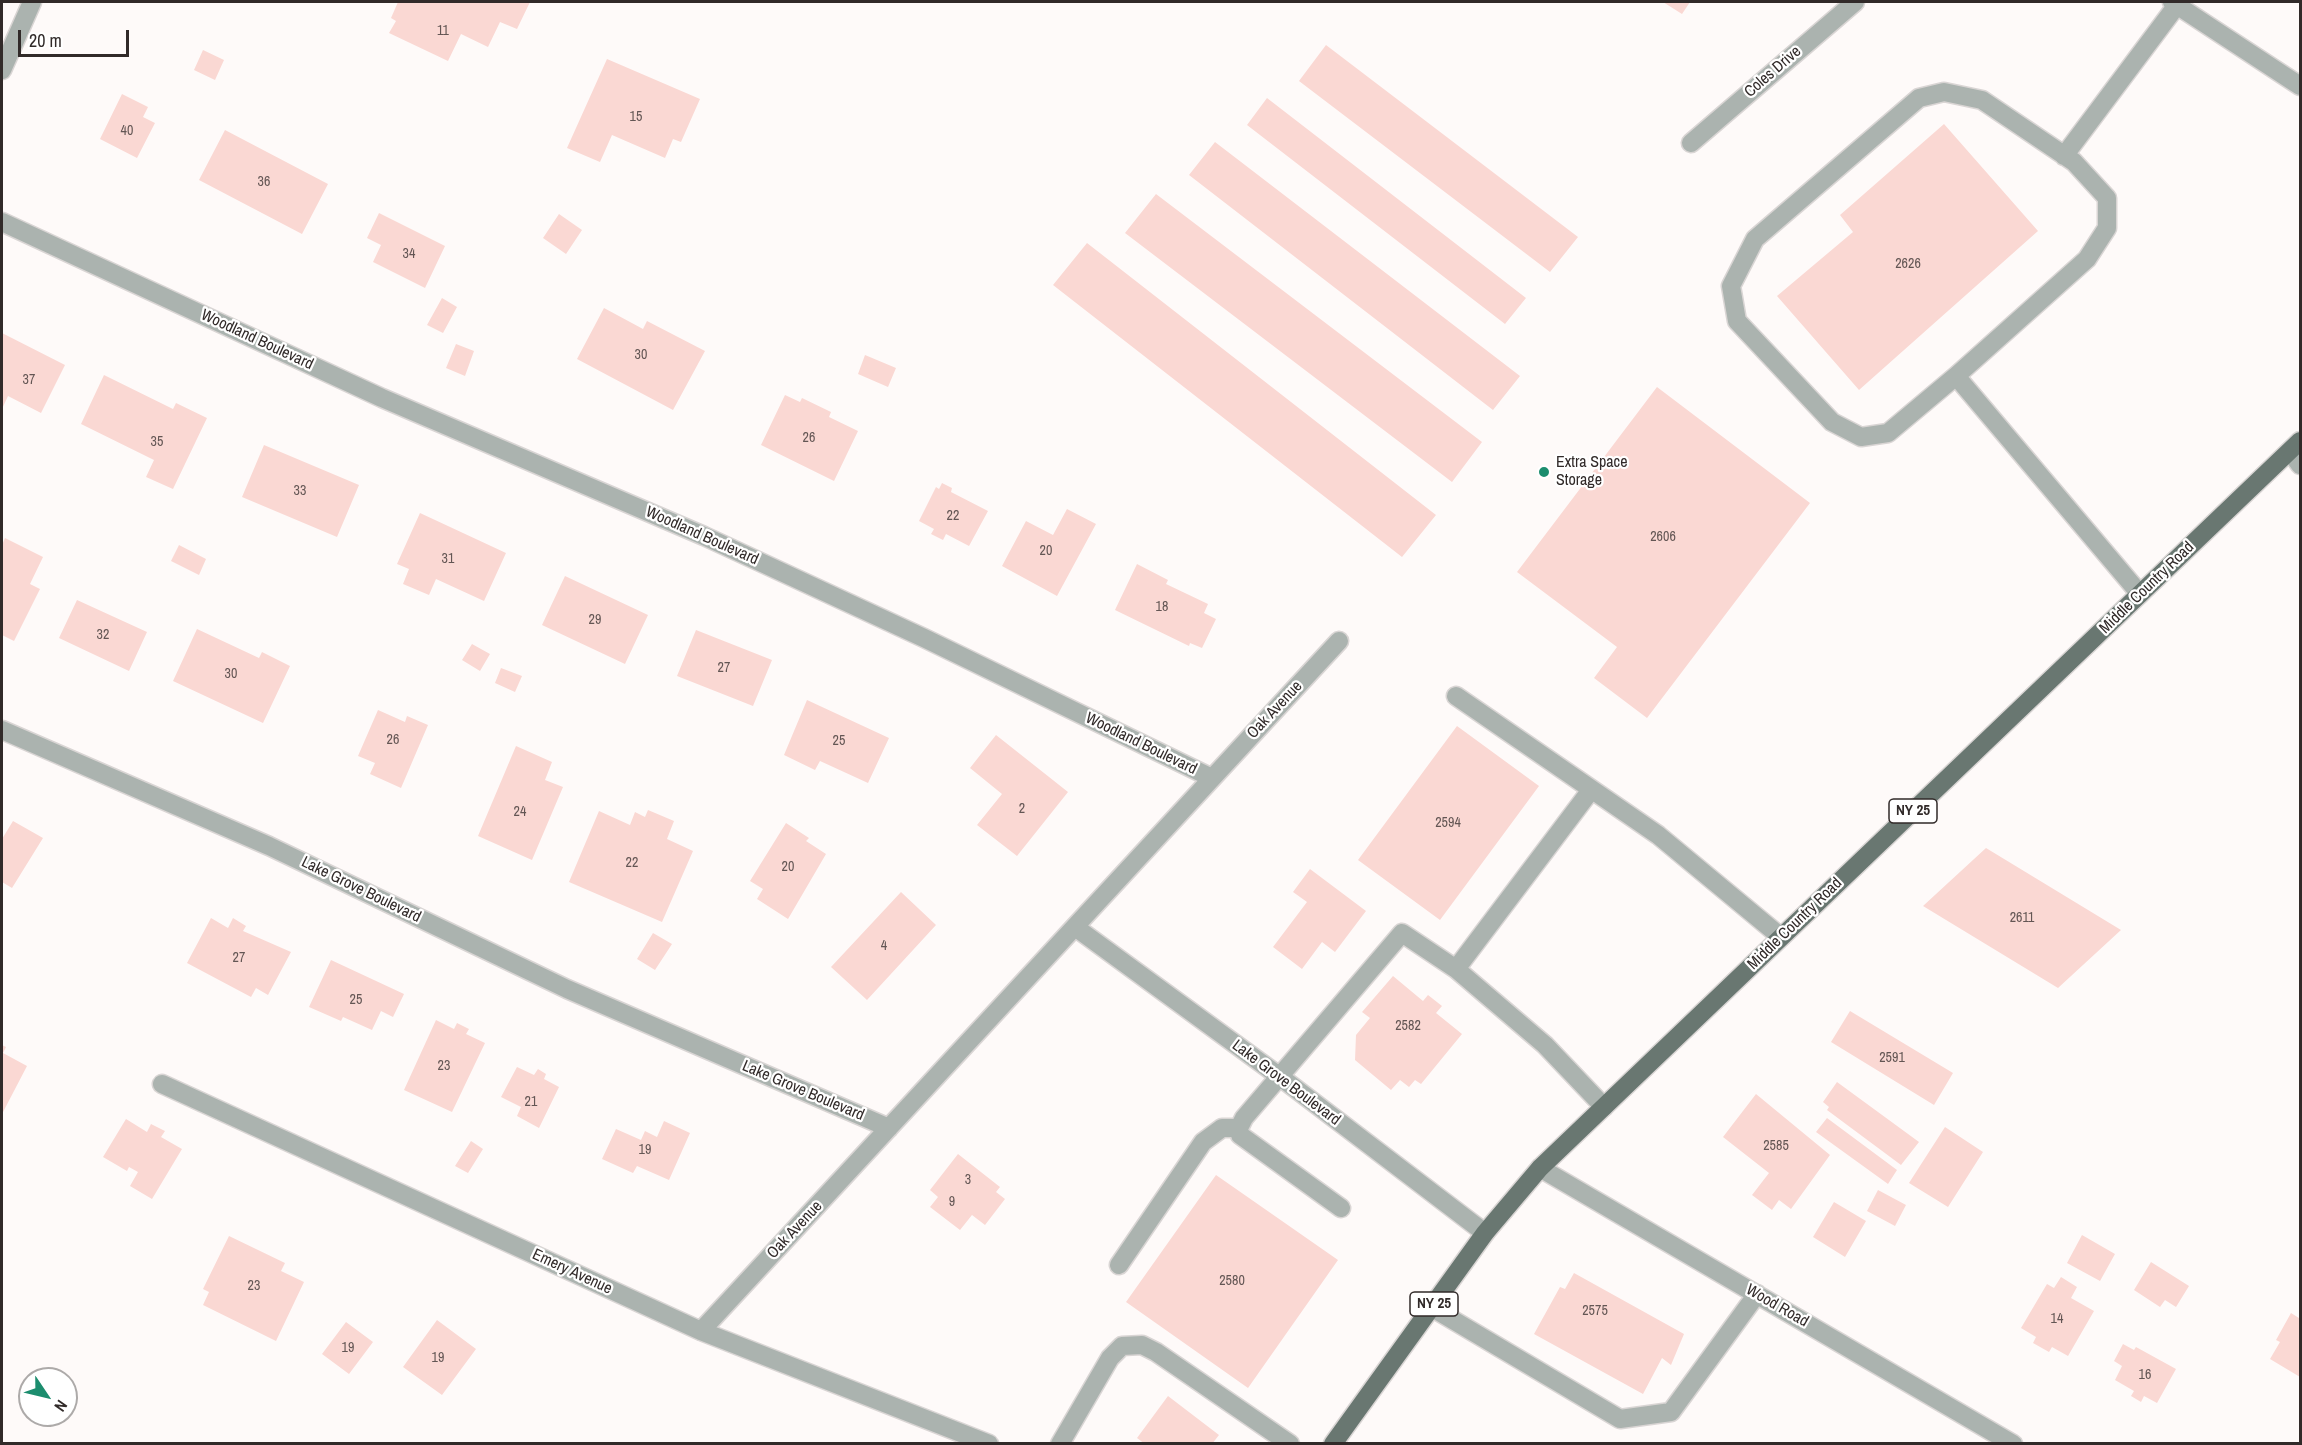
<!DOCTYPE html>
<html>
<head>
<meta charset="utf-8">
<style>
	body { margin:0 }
	#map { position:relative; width:2302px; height:1445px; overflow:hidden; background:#fefaf9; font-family:"Archivo Narrow",sans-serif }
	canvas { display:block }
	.frame { position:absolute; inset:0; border:3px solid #312a29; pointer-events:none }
	.north { position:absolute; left:18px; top:1367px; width:60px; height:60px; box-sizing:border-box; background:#fff; border:2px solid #adaaa9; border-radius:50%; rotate:125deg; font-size:16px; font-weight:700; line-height:24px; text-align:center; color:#312a29 }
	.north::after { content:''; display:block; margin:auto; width:21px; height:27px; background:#1c8d6e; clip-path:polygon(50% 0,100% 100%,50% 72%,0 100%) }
	.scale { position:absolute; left:18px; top:30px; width:111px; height:27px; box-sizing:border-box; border:3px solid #312a29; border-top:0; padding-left:8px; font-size:18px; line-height:21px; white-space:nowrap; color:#312a29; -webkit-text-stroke:4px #fff; paint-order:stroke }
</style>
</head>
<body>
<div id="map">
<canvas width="2302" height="1445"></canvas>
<div class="frame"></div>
<div class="north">N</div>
<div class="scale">20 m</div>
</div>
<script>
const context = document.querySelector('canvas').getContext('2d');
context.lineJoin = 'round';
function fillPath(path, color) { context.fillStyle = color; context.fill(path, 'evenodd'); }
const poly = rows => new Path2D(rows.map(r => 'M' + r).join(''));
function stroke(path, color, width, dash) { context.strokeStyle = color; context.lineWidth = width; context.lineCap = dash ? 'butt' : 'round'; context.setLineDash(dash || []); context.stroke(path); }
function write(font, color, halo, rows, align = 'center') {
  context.font = font + ' "Archivo Narrow",sans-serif'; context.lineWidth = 4.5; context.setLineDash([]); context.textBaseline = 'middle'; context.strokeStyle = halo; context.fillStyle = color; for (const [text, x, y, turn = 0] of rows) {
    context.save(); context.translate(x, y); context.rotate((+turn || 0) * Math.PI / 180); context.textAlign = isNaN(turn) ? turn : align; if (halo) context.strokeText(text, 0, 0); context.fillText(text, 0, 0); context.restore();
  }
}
const building = poly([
	[398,2,530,2,517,29,500,22,488,47,461,34,448,61,389,33,396,21,391,18],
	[1663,2,1690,2,1682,14],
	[1326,45,1578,237,1550,272,1299,81],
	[203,50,224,60,215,80,194,70],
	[607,59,700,99,681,142,673,139,665,158,612,135,600,162,567,148],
	[122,94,148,107,143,117,155,123,137,158,100,139],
	[1267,98,1526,298,1505,324,1247,125],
	[1944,124,2038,231,1859,390,1777,296,1853,232,1840,215],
	[225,130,328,184,302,234,199,180],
	[1215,142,1520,376,1493,410,1189,175],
	[1156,194,1482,442,1452,482,1125,233],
	[379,213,445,246,425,288,373,262,381,245,367,238],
	[559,214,582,230,566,254,543,238],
	[1087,243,1436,515,1402,557,1053,285],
	[442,298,457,307,443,333,427,325],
	[604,308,643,329,647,321,705,351,673,410,577,359],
	[2,333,65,365,41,413,8,396,2,409],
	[456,344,474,351,465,376,446,368],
	[865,355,896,368,888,387,858,374],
	[104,375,173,409,176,403,207,418,173,489,146,477,154,460,81,424],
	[1657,387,1810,503,1647,718,1594,678,1617,647,1517,572],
	[785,395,800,402,802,398,831,412,829,417,858,431,834,481,761,445],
	[264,445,359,485,337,537,242,497],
	[942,483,952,488,951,492,988,511,969,546,946,534,943,540,931,534,934,529,919,521,936,487,939,489],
	[1067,509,1096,524,1057,596,1002,566,1026,521,1053,535],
	[420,513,506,553,484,601,436,579,429,595,403,584,409,569,397,564],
	[5,538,43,557,30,584,40,589,14,641,2,635,2,545],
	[179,545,206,559,199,575,171,561],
	[1137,564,1168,580,1166,584,1208,604,1204,613,1216,619,1202,648,1190,643,1189,646,1115,610],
	[565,576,648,615,625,664,542,625],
	[77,600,147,632,129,671,59,638],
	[197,629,259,658,262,652,290,666,263,723,173,681],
	[696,630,772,660,753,706,677,676],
	[472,644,490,654,480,671,462,660],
	[501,668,522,676,515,692,495,683],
	[807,700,889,738,868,783,820,761,815,770,784,755],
	[378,710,405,722,407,716,428,725,401,788,370,774,375,763,358,756],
	[1457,726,1539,786,1440,920,1358,860],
	[996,735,1068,792,1017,856,977,825,1002,794,970,768],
	[516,746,552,762,545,780,563,787,532,860,478,836],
	[648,810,674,821,667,839,693,851,662,922,569,882,599,811,630,825,635,812,645,817],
	[13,821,43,838,12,888,2,882,2,839],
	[786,823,809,838,806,841,826,854,788,919,757,899,763,889,750,881],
	[1986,848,2121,930,2058,988,1923,906],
	[1310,869,1366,911,1335,952,1322,942,1302,969,1273,947,1307,902,1293,892],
	[901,892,936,925,867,1000,831,967],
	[211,918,228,928,233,918,246,926,243,931,291,952,268,995,256,988,251,997,187,963],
	[653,933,672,944,655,970,637,959],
	[331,960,404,994,393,1017,381,1011,372,1030,343,1017,341,1021,309,1007],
	[1393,976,1423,1001,1428,995,1442,1006,1436,1013,1462,1034,1421,1084,1415,1080,1409,1087,1400,1080,1391,1090,1355,1060,1356,1035,1370,1018,1362,1012],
	[1850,1011,1953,1073,1934,1105,1831,1042],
	[436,1020,454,1029,457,1023,469,1029,466,1034,485,1043,452,1112,404,1090],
	[2,1045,6,1047,3,1053,27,1066,2,1114],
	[517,1067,534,1075,538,1069,546,1074,544,1079,559,1087,539,1128,517,1116,521,1107,501,1097],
	[1837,1082,1919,1142,1901,1165,1827,1110,1829,1107,1823,1102],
	[1756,1094,1830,1155,1791,1209,1779,1200,1772,1210,1752,1195,1769,1173,1723,1137],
	[1827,1118,1897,1170,1888,1184,1816,1132],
	[126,1119,147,1132,151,1124,165,1131,161,1137,182,1149,152,1199,130,1186,138,1172,129,1167,127,1171,103,1157],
	[664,1121,690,1133,669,1180,637,1166,633,1173,602,1159,616,1129,641,1140,645,1131,657,1137],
	[1945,1127,1983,1152,1948,1207,1909,1183],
	[471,1141,483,1149,468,1173,455,1166],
	[958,1154,1000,1187,996,1192,1005,1199,985,1225,972,1215,960,1230,930,1207,938,1197,930,1190],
	[1216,1175,1338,1260,1248,1388,1126,1302],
	[1878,1190,1906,1205,1895,1226,1867,1211],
	[1834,1202,1866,1221,1845,1257,1813,1237],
	[2082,1235,2115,1254,2100,1281,2067,1263],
	[229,1236,285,1263,281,1271,304,1282,276,1341,203,1305,209,1292,203,1289],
	[2151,1262,2189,1286,2176,1307,2165,1300,2160,1307,2134,1290],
	[1574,1273,1684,1334,1671,1365,1662,1358,1643,1394,1534,1334,1560,1287,1565,1289],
	[2061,1277,2077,1287,2071,1298,2094,1311,2068,1356,2052,1347,2049,1352,2033,1343,2036,1337,2021,1328,2047,1284,2054,1288],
	[2291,1313,2299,1318,2300,1315,2300,1377,2270,1359,2280,1342,2276,1340],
	[437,1320,476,1349,442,1395,403,1367],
	[346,1322,373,1342,349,1374,322,1354],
	[2123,1344,2134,1350,2136,1347,2176,1369,2157,1403,2144,1396,2141,1402,2131,1396,2134,1391,2115,1380,2122,1366,2114,1361],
	[1168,1396,1219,1435,1212,1444,1145,1444,1137,1438]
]);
const minor = poly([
	[2172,2,2300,86],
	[2,70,32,2],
	[1691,143,1855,2],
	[2064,156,2177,5],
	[2,222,382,398,704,536,924,638,1212,778],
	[1956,376,2087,259,2107,228,2107,198,2074,162,1982,100,1944,92,1919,98,1755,239,1731,286,1737,321,1832,422,1861,437,1888,433,1956,376,2140,594],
	[2290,451,2300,465],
	[1456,696,1658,835,1781,937],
	[2,730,269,846,567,989,889,1128],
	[1591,790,1456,969,1545,1045,1604,1107],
	[1075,927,1279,1076,1485,1233],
	[162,1084,701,1331,989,1444],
	[1540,1168,2013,1444],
	[1341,1208,1240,1135,1239,1128,1244,1118,1402,933,1456,969],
	[1119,1265,1203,1142,1222,1128,1239,1128],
	[1431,1307,1620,1419,1671,1412,1757,1294],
	[701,1331,1339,641],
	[1060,1444,1110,1358,1122,1346,1142,1345,1156,1352,1290,1444]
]);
const major = poly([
	[1333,1444,1485,1233,1540,1168,2300,441]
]);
const markers = [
	[1544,472,6,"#1c8d6e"]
];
const numberNames = [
	["11",443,31],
	["15",636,117],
	["40",127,131],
	["36",264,182],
	["34",409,254],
	["2626",1908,264],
	["30",641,355],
	["37",29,380],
	["26",809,438],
	["35",157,442],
	["33",300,491],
	["22",953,516],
	["2606",1663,537],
	["20",1046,551],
	["31",448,559],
	["18",1162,607],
	["29",595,620],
	["32",103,635],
	["27",724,668],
	["30",231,674],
	["26",393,740],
	["25",839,741],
	["2",1022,809],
	["24",520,812],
	["2594",1448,823],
	["22",632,863],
	["20",788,867],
	["2611",2022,918],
	["4",884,946],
	["27",239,958],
	["25",356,1000],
	["2582",1408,1026],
	["2591",1892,1058],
	["23",444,1066],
	["21",531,1102],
	["2585",1776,1146],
	["19",645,1150],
	["3",968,1180],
	["9",952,1202],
	["2580",1232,1281],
	["23",254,1286],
	["2575",1595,1311],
	["14",2057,1319],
	["19",348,1348],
	["19",438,1358],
	["16",2145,1375]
];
const shields = [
	[1913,811,48],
	[1434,1304,48]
];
const shieldNames = [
	["NY 25",1913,811],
	["NY 25",1434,1304]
];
const streetNames = [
	["Coles Drive",1773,72,-41],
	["Woodland Boulevard",257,340,25],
	["Woodland Boulevard",702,536,24],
	["Middle Country Road",2147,588,-44],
	["Oak Avenue",1275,710,-47],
	["Woodland Boulevard",1141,744,26],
	["Lake Grove Boulevard",361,890,26],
	["Middle Country Road",1795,924,-44],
	["Lake Grove Boulevard",1286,1083,37],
	["Lake Grove Boulevard",803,1091,23],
	["Oak Avenue",795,1230,-47],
	["Emery Avenue",572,1272,25],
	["Wood Road",1777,1306,30]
];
const poiNames = [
	["Extra Space",1556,463],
	["Storage",1556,481]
];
fillPath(building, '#fad8d3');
stroke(minor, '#d9d5d4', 21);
stroke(major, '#d9d5d4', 21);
stroke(minor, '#abb3af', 18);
stroke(major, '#697771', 18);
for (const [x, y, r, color] of markers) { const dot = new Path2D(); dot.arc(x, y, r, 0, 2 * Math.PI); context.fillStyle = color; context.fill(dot); stroke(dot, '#fff', 2); }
write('14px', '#635654', null, numberNames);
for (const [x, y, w] of shields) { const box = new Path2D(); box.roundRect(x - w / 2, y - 12, w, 24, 4.5); context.fillStyle = '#fff'; context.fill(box); stroke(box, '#312a29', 1.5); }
write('bold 15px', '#312a29', null, shieldNames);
write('16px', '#312a29', '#fff', streetNames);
write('16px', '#312a29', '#fff', poiNames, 'left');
</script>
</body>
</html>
